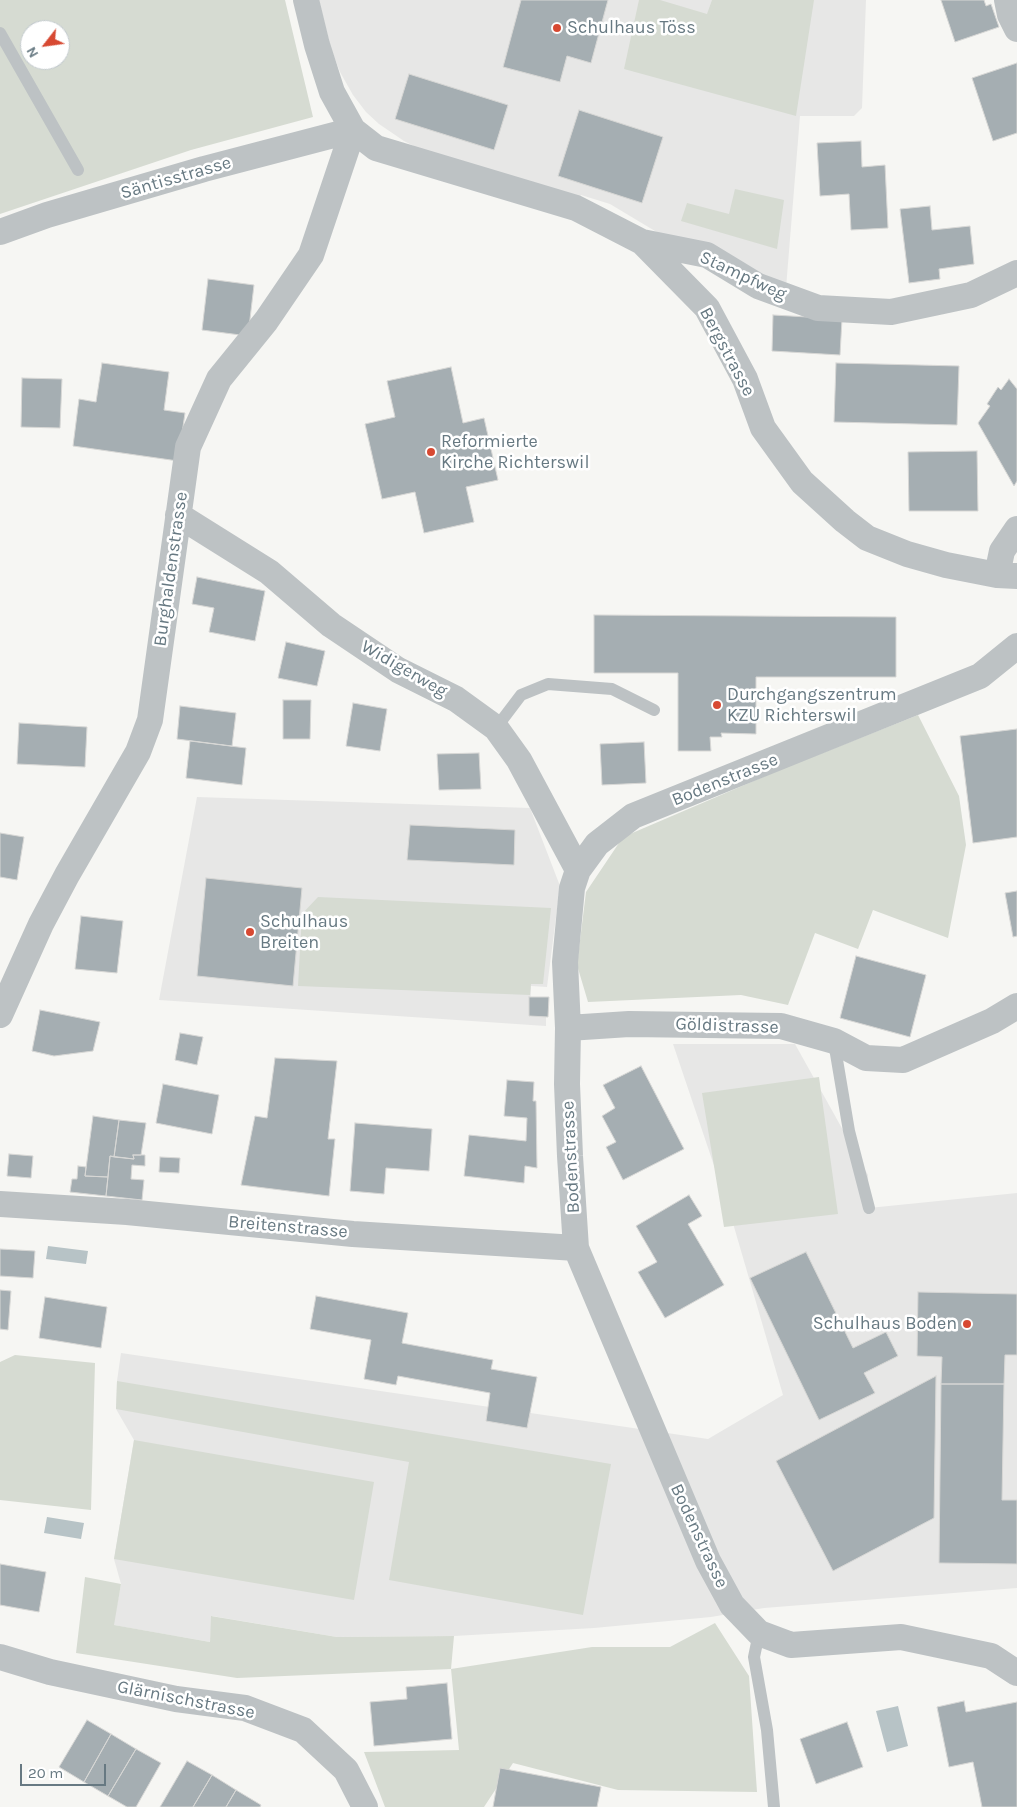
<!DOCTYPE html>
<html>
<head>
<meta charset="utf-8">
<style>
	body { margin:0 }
	#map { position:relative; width:1017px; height:1807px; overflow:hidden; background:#f6f6f3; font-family:Karla,sans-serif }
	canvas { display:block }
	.north { position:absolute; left:20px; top:20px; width:50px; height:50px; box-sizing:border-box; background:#fff; border:1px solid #c2c9cd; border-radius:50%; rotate:240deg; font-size:14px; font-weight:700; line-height:20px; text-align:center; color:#677982 }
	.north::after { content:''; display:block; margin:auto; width:18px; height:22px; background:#d74932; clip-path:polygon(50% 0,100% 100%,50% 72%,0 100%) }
	.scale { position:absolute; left:20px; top:1764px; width:86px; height:22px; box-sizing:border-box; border:2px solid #677982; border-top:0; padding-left:6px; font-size:15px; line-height:18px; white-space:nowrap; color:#677982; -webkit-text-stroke:4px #fff; paint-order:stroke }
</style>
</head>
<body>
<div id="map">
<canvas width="1017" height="1807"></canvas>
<div class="north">N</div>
<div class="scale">20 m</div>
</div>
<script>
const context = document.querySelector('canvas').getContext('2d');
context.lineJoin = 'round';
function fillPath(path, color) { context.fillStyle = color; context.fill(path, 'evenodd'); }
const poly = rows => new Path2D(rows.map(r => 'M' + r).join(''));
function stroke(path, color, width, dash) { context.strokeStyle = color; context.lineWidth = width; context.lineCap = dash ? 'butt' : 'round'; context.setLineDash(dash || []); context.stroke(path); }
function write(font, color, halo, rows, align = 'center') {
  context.font = font + ' Karla,sans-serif'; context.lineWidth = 5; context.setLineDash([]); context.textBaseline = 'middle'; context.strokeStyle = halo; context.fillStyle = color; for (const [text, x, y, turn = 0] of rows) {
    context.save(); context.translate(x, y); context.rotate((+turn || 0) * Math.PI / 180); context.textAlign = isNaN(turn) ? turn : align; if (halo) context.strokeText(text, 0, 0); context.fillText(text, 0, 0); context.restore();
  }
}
const built = poly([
	[319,0,866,0,862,108,854,116,800,116,786,288,660,234,610,204,581,195,579,200,427,153,404,141,379,124,366,112,353,95,340,72,331,49],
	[197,797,530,808,560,886,547,987,531,986,530,1017,546,1017,546,1026,159,1000],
	[673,1044,795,1044,868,1175,869,1208,1017,1193,1017,1588,764,1608,711,1617,594,1628,454,1636,337,1637,212,1616,210,1642,113,1625,121,1584,114,1559,134,1440,116,1409,117,1381,121,1353,708,1439,783,1395,730,1213]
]);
const green = poly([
	[0,0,285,0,313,117,191,150,0,214],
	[30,30,60,30,60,60,30,60],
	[639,0,660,0,707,14,712,0,814,0,796,116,624,69],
	[735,189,784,200,777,249,681,221,687,203,729,214],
	[918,715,959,796,966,845,948,938,873,910,858,949,815,933,788,1005,741,995,588,1002,577,965,586,892,623,837,777,771],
	[318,897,551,908,543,984,531,984,530,995,298,986,302,914],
	[819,1077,838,1214,724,1227,702,1093],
	[15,1355,95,1363,91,1510,0,1500,0,1362],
	[117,1381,611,1464,583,1615,389,1580,409,1462,116,1409],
	[134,1440,374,1482,354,1600,114,1559],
	[85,1577,121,1584,114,1625,210,1642,211,1616,337,1637,454,1636,451,1669,592,1647,670,1647,715,1623,749,1676,757,1792,618,1790,513,1763,484,1807,385,1807,364,1752,459,1750,451,1669,237,1678,76,1653]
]);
const water = poly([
	[48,1246,88,1251,86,1264,46,1259],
	[47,1517,84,1523,81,1539,44,1533],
	[898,1706,908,1746,887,1752,876,1711]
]);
const building = poly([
	[521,0,608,0,591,63,567,56,560,82,503,67,521,0],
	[941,0,984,0,986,6,991,4,999,27,955,42,941,0],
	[1017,63,1017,133,993,141,972,78,1017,63],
	[409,74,508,105,494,150,395,119,409,74],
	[579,110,663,137,642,203,558,176,579,110],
	[861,141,862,167,885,165,888,228,851,230,849,194,820,196,817,143,861,141],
	[930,206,932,230,970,226,974,264,939,269,940,279,909,283,900,209,930,206],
	[208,279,254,285,248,336,202,330,208,279],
	[773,315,842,319,840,355,772,351,773,315],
	[102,363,169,372,164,410,185,413,178,461,73,446,79,399,96,402,102,363],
	[836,363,959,366,957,425,834,422,836,363],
	[451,367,463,423,484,418,498,480,466,487,474,522,424,533,415,492,382,499,365,424,395,417,387,381,451,367],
	[22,378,62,379,60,428,21,427,22,378],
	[1009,379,1017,389,1017,481,1014,486,978,423,990,406,987,404,998,387,1001,390,1009,379],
	[977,451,978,511,909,511,908,452,977,451],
	[197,577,265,591,255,641,209,632,214,608,192,604,197,577],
	[594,615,896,617,896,677,756,677,756,734,721,733,722,737,710,737,711,751,678,751,678,673,594,673,594,615],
	[286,642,325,651,317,686,278,678,286,642],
	[283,700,311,700,310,739,283,739,283,700],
	[353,703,387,709,380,751,346,746,353,703],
	[180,706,236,713,232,746,177,739,180,706],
	[19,723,87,727,85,767,17,764,19,723],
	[1017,729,1017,837,973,843,960,736,1017,729],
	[190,741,246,748,242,785,186,778,190,741],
	[644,742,646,783,602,785,600,744,644,742],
	[479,753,481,789,439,790,437,754,479,753],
	[410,825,515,830,514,865,407,860,410,825],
	[0,833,24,837,17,880,0,877,0,833],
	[206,878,302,888,293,986,197,976,206,878],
	[1017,891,1017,936,1013,937,1005,893,1017,891],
	[81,916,123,921,117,973,75,969,81,916],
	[856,956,926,975,910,1037,840,1018,856,956],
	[529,997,549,997,548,1017,529,1016,529,997],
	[40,1010,100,1022,93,1051,54,1056,32,1051,40,1010],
	[180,1033,203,1037,197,1065,175,1060,180,1033],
	[275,1058,337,1061,328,1139,335,1139,329,1196,241,1185,255,1116,267,1118,275,1058],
	[641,1066,684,1149,623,1180,606,1147,616,1142,602,1116,615,1108,603,1085,641,1066],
	[507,1080,534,1082,533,1101,536,1101,537,1168,525,1166,524,1183,464,1176,469,1135,526,1141,527,1118,504,1116,507,1080],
	[163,1084,219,1095,212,1134,156,1123,163,1084],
	[93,1116,119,1120,114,1157,110,1156,108,1177,85,1176,93,1116],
	[119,1120,146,1123,141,1155,133,1155,134,1159,114,1157,119,1120],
	[355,1123,432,1129,429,1171,386,1168,384,1194,350,1191,355,1123],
	[9,1154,33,1156,31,1178,7,1176,9,1154],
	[133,1155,145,1155,145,1166,132,1165,131,1179,144,1180,142,1200,106,1196,110,1156,134,1159,133,1155],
	[160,1157,180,1158,179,1173,159,1172,160,1157],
	[78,1166,86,1167,85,1176,108,1177,106,1196,70,1192,72,1179,77,1179,78,1166],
	[689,1195,702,1216,688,1224,724,1285,665,1318,638,1272,657,1262,636,1226,689,1195],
	[0,1249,35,1251,33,1278,0,1276,0,1249],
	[806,1252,853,1348,886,1332,898,1356,864,1373,875,1393,819,1420,750,1278,806,1252],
	[0,1290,11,1291,8,1330,0,1329,0,1290],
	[918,1292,1017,1294,1017,1355,1005,1355,1004,1384,941,1384,942,1357,917,1356,918,1292],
	[316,1296,408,1313,402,1343,493,1360,491,1369,537,1377,527,1428,486,1421,490,1393,398,1376,396,1385,364,1379,371,1340,310,1329,316,1296],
	[45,1297,107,1307,101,1348,39,1338,45,1297],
	[936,1376,934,1518,833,1571,776,1461,936,1376],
	[941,1384,1004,1384,1002,1500,1017,1500,1017,1564,939,1563,941,1384],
	[0,1564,46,1572,39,1612,0,1605,0,1564],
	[447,1683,452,1739,374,1746,370,1702,407,1699,406,1687,447,1683],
	[964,1701,966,1712,1017,1702,1017,1807,982,1807,973,1762,949,1767,937,1707,964,1701],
	[87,1720,111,1734,84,1782,59,1767,87,1720],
	[847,1722,863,1767,816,1784,800,1739,847,1722],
	[111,1734,136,1749,108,1796,84,1782,111,1734],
	[136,1749,161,1763,136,1807,127,1807,108,1796,136,1749],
	[187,1761,212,1775,193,1807,160,1807,187,1761],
	[500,1768,601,1787,597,1807,493,1807,500,1768],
	[212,1775,236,1790,226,1807,193,1807,212,1775],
	[236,1790,261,1805,260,1807,226,1807,236,1790]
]);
const lane = poly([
	[0,33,78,170],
	[496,728,521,695,548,684,612,689,654,710],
	[834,1042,849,1131,869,1208],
	[759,1633,754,1657,767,1730,774,1807]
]);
const street = poly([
	[306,0,317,45,332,92,353,130,376,148,576,208,642,242,707,308,745,379,763,428,802,482,845,521,867,538,907,554,946,565,997,575,1017,576],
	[1007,0,1010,15,1017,29],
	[0,232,47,215,204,169,353,130],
	[642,242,707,255,758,286,818,308,891,312,971,295,1017,273],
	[178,515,269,572,331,625,398,670,456,699,496,728,519,760,578,870],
	[997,575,1002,551,1017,529],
	[1017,646,980,676,633,816,597,844,578,870,572,888,565,962,568,1028,567,1084,570,1156,576,1248,708,1561,732,1605,759,1633,791,1645,901,1637,991,1656,1017,1673],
	[0,1015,41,924,67,875,138,752,150,720,188,447,219,379,266,321,311,255,353,130],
	[568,1028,629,1024,781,1026,834,1041,866,1058,903,1060,992,1021,1017,1006],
	[0,1204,127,1212,353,1234,576,1248],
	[0,1657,50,1672,176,1699,245,1708,303,1730,346,1770,365,1807]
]);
const markers = [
	[557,28,5,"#d74932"],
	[431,452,5,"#d74932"],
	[717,705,5,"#d74932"],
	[250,932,5,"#d74932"],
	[967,1324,5,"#d74932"]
];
const poiNames = [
	["Schulhaus Töss",567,28],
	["Reformierte",441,442],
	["Kirche Richterswil",441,463],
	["Durchgangszentrum",727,695],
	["KZU Richterswil",727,716],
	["Schulhaus",260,922],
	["Breiten",260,943],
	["Schulhaus Boden",957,1324,"right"]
];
const streetNames = [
	["Säntisstrasse",176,178,-16],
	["Stampfweg",743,276,25],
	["Bergstrasse",727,352,62],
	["Burghaldenstrasse",171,569,-82],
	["Widigerweg",404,669,30],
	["Bodenstrasse",725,780,-22],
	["Göldistrasse",727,1026,2],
	["Bodenstrasse",571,1157,-93],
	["Breitenstrasse",288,1227,5],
	["Bodenstrasse",699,1536,65],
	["Glärnischstrasse",186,1700,11]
];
fillPath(built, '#e7e7e6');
fillPath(green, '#d6dbd2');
fillPath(water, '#b7c3c6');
fillPath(building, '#a5aeb2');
stroke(building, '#d7d7d5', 1);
stroke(lane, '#bdc2c4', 12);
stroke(street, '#bdc2c4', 26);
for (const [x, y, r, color] of markers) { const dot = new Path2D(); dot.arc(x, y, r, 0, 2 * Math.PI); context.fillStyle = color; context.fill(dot); stroke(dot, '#fff', 2); }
write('18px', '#677982', '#fff', poiNames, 'left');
write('18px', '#677982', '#fff', streetNames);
</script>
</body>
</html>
